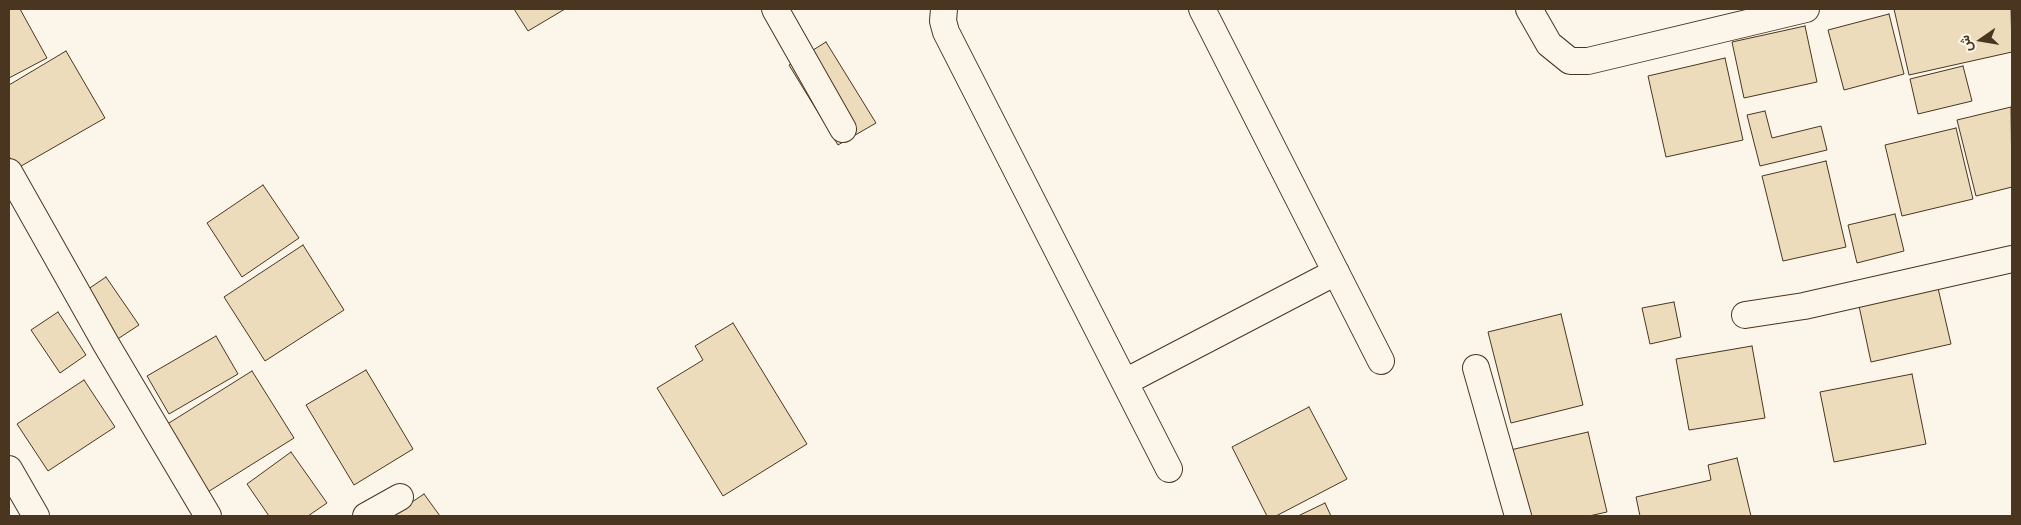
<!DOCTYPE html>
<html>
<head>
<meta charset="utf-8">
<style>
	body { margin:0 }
	#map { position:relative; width:2021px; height:525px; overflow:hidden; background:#fbf6e9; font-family:"Fira Sans Condensed",Vazirmatn,sans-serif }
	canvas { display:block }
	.frame { position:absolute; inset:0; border:10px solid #4a3520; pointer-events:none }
	.north { position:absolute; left:1956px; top:15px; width:50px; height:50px; -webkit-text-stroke:4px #fbf6e9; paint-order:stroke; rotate:257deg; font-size:14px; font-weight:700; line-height:20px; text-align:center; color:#4a3520 }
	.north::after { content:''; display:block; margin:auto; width:18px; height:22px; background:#4a3520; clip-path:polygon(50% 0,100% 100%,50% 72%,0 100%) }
</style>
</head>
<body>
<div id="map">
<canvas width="2021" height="525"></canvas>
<div class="frame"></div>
<div class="north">ش</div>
</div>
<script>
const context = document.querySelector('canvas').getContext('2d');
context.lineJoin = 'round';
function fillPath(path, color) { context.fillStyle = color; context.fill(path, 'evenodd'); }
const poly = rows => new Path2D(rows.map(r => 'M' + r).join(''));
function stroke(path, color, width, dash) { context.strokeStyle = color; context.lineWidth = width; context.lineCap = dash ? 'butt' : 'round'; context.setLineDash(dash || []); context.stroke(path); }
const building = poly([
	[10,9,20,9,47,58,9,78,9,10,10,9],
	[514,9,565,9,528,31,514,9],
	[1894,9,2011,9,2012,52,1909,75,1894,9],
	[1889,14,1904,74,1844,90,1828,30,1889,14],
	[1805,26,1817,82,1744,98,1732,42,1805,26],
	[826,42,876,123,838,145,789,65,826,42],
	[66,51,105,118,16,169,9,156,9,85,66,51],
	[1725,58,1743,140,1666,157,1648,76,1725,58],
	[1963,66,1972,101,1918,114,1910,79,1963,66],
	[2011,107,2012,187,1976,196,1957,120,2011,107],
	[1765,111,1772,138,1821,126,1827,150,1760,166,1747,115,1765,111],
	[1956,128,1973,199,1902,216,1885,145,1956,128],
	[1826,161,1846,247,1783,261,1762,176,1826,161],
	[263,185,299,238,242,277,207,223,263,185],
	[1895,214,1904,251,1857,263,1848,225,1895,214],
	[303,245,344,310,265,361,224,297,303,245],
	[106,277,139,325,110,344,78,296,106,277],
	[1938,288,1951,344,1871,362,1859,306,1938,288],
	[1674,302,1681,337,1650,344,1642,308,1674,302],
	[58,312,86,355,60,373,31,330,58,312],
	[1561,314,1583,405,1511,423,1488,332,1561,314],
	[733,323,807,444,723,496,657,388,703,360,695,346,733,323],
	[216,336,238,374,169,414,147,376,216,336],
	[1752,346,1765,418,1689,430,1676,359,1752,346],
	[366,370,413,449,354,485,306,405,366,370],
	[252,371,294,438,203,495,161,428,252,371],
	[1912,374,1926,444,1834,462,1820,392,1912,374],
	[84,380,115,427,48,471,17,424,84,380],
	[1309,407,1347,479,1276,516,1267,516,1232,447,1309,407],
	[1588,432,1607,512,1589,516,1521,516,1506,451,1588,432],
	[291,452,327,503,308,516,269,516,247,484,291,452],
	[1737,458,1751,516,1640,516,1636,497,1711,480,1708,465,1737,458],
	[424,494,440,516,391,516,424,494],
	[1325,503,1331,516,1298,516,1325,503]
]);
const minor = poly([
	[775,9,843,129],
	[944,9,943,21,946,32,1169,469],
	[1202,9,1381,361],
	[1529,9,1549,44,1570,61,1588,61,1806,9],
	[9,172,106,344,208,516],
	[1745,315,1804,306,2012,259],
	[1476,368,1518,516],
	[1125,382,1336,272],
	[9,469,36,516],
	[366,516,400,497]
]);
fillPath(building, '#ecdcbc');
stroke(building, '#4a3520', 1);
stroke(minor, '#4a3520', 28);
stroke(minor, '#fbf6e9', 26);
</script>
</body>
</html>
